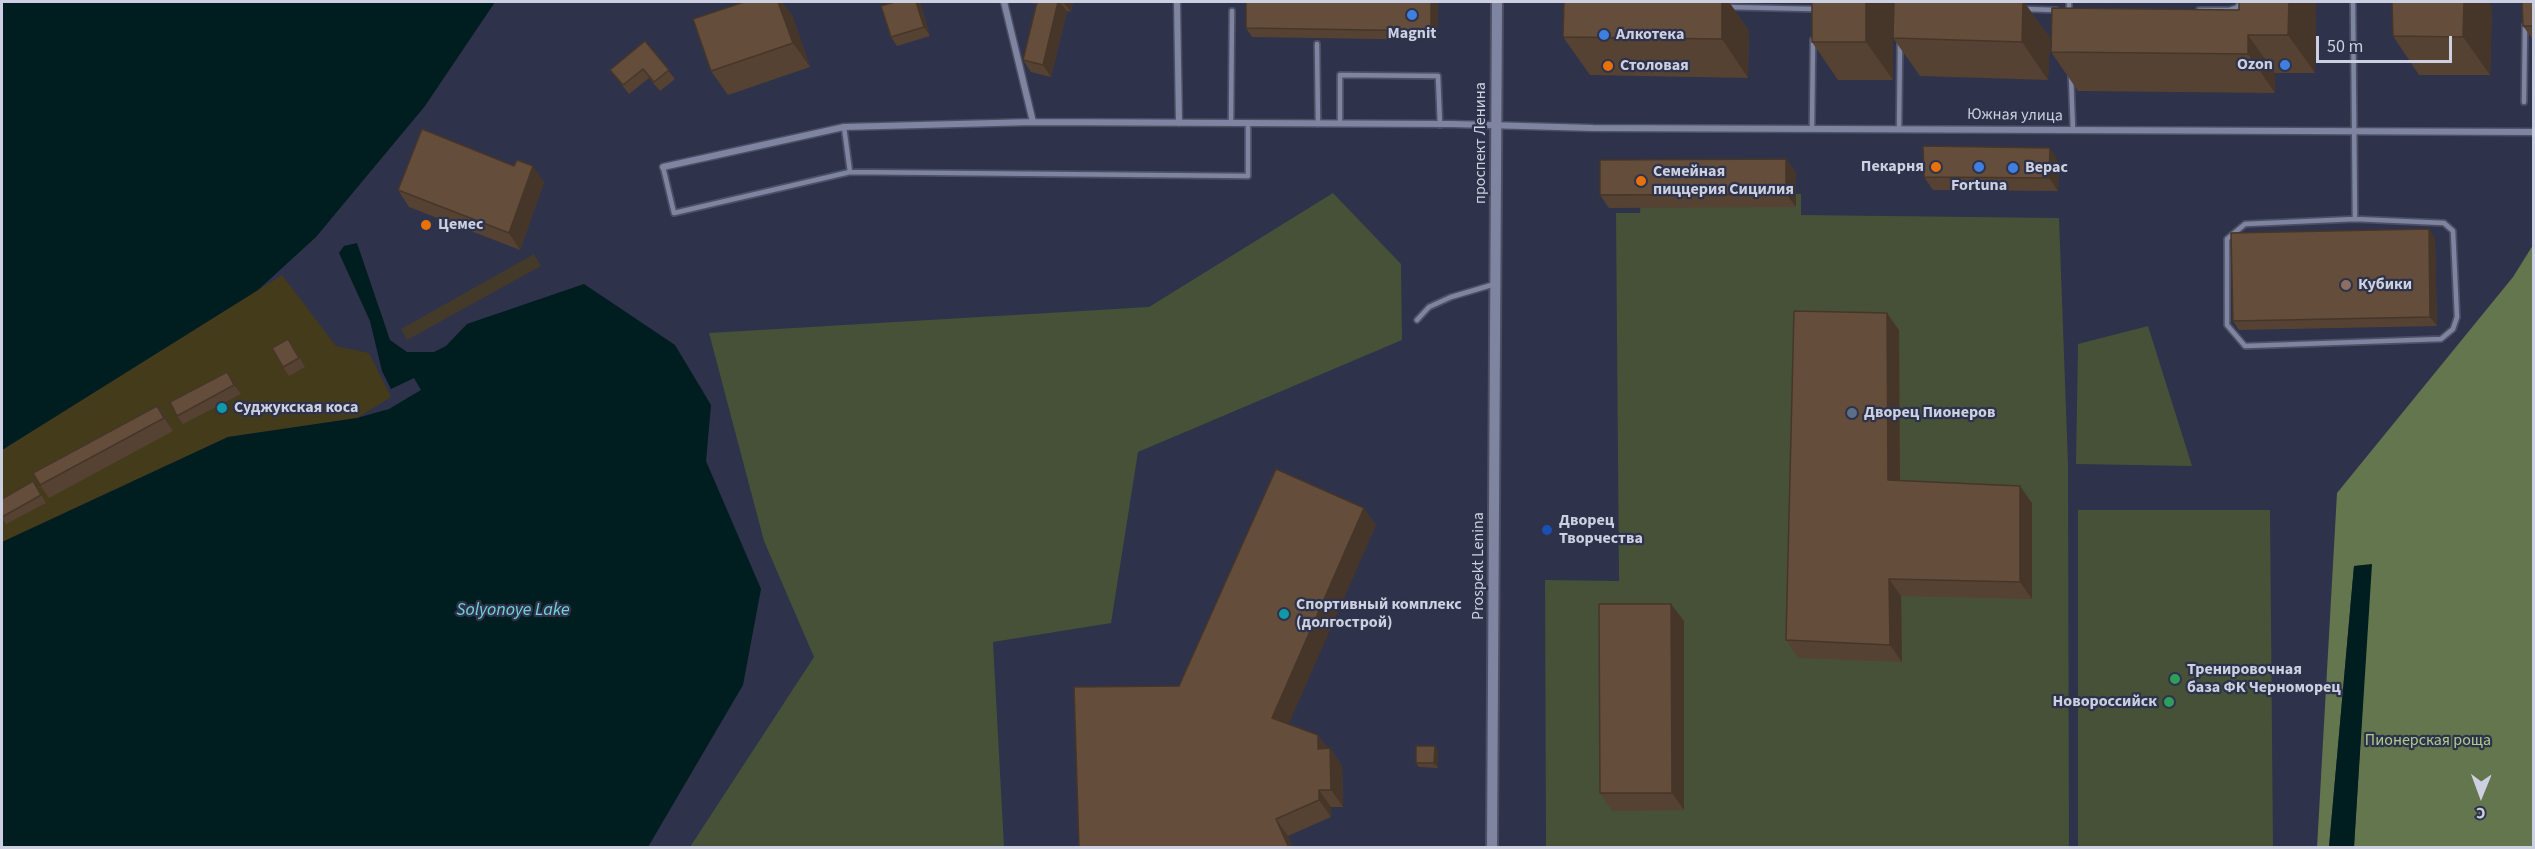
<!DOCTYPE html>
<html>
<head>
<meta charset="utf-8">
<style>
	body { margin:0 }
	#map { position:relative; width:2535px; height:849px; overflow:hidden; background:#2e324a; font-family:"Source Sans 3",sans-serif }
	canvas { display:block }
	.frame { position:absolute; inset:0; border:3px solid #cdd0e0; pointer-events:none }
	.north { position:absolute; left:2451px; top:765px; width:60px; height:60px; -webkit-text-stroke:4px #2e324a; paint-order:stroke; rotate:181deg; font-size:16px; font-weight:700; line-height:24px; text-align:center; color:#cdd0e0 }
	.north::after { content:''; display:block; margin:auto; width:21px; height:27px; background:#cdd0e0; clip-path:polygon(50% 0,100% 100%,50% 72%,0 100%) }
	.scale { position:absolute; left:2316px; top:36px; width:136px; height:27px; box-sizing:border-box; border:3px solid #cdd0e0; border-top:0; padding-left:8px; font-size:18px; line-height:21px; white-space:nowrap; color:#cdd0e0; -webkit-text-stroke:4px #2e324a; paint-order:stroke }
</style>
</head>
<body>
<div id="map">
<canvas width="2535" height="849"></canvas>
<div class="frame"></div>
<div class="north">С</div>
<div class="scale">50 m</div>
</div>
<script>
const context = document.querySelector('canvas').getContext('2d');
context.lineJoin = 'round';
function fillPath(path, color) { context.fillStyle = color; context.fill(path, 'evenodd'); }
const poly = rows => new Path2D(rows.map(r => 'M' + r).join(''));
function stroke(path, color, width, dash) { context.strokeStyle = color; context.lineWidth = width; context.lineCap = dash ? 'butt' : 'round'; context.setLineDash(dash || []); context.stroke(path); }
function write(font, color, halo, rows, align = 'center') {
  context.font = font + ' "Source Sans 3",sans-serif'; context.lineWidth = 4.5; context.setLineDash([]); context.textBaseline = 'middle'; context.strokeStyle = halo; context.fillStyle = color; for (const [text, x, y, turn = 0] of rows) {
    context.save(); context.translate(x, y); context.rotate((+turn || 0) * Math.PI / 180); context.textAlign = isNaN(turn) ? turn : align; if (halo) context.strokeText(text, 0, 0); context.fillText(text, 0, 0); context.restore();
  }
}
const commercial = poly([
	[534,254,541,266,407,340,401,329]
]);
const green = poly([
	[1333,193,1401,264,1402,340,1138,452,1111,623,993,642,1004,847,690,847,814,657,764,541,709,333,1149,307],
	[1641,194,1801,194,1801,215,2059,218,2068,464,2069,847,1546,847,1545,580,1619,581,1616,213,1640,213],
	[2148,326,2192,466,2076,464,2078,344],
	[2078,510,2270,510,2273,847,2078,847]
]);
const forest = poly([
	[2533,245,2533,847,2354,847,2371,565,2354,566,2329,847,2317,848,2337,493,2513,277]
]);
const sand = poly([
	[282,275,336,346,369,353,391,397,357,418,228,437,2,542,2,450]
]);
const water = poly([
	[2,2,495,2,425,106,316,237,258,290,2,450],
	[357,243,390,340,407,352,434,352,446,346,467,324,584,284,675,345,711,405,706,461,761,589,743,685,648,847,2,847,2,542,228,437,357,418,389,409,421,390,414,378,391,389,382,371,370,321,339,253,344,246],
	[2372,564,2354,847,2329,847,2354,566]
]);
const service = poly([
	[2069,2,2069,14],
	[2353,2,2355,219],
	[1727,7,1813,9],
	[2025,9,2056,10],
	[2199,10,2229,10,2236,8,2242,2],
	[1317,44,1318,124],
	[2071,76,2073,130],
	[2524,102,2525,25],
	[1231,123,1232,11],
	[1340,124,1340,75,1438,76,1440,125],
	[844,127,850,172],
	[1812,128,1813,40],
	[1899,129,1900,43],
	[663,167,674,213,850,172,1248,176,1248,123],
	[2355,219,2444,223,2453,231,2457,317,2453,329,2441,339,2245,346,2227,325,2227,239,2245,224,2355,219],
	[1417,320,1429,307,1451,297,1495,284]
]);
const minor = poly([
	[1004,2,1033,122],
	[1177,2,1179,123],
	[663,167,844,127,1033,122,1452,124,1593,128,2534,132]
]);
const tertiary = poly([
	[1492,848,1497,2]
]);
const wall = poly([
	[744,2,782,2,792,15,810,67,728,95,711,71],
	[895,2,918,2,921,5,930,36,897,46,891,37],
	[1026,2,1073,2,1071,12,1067,11,1051,77,1031,72,1023,60,1036,4],
	[1438,2,1438,40,1252,37,1246,28],
	[1564,2,1729,2,1749,31,1748,78,1590,75,1563,37],
	[1894,2,2024,2,2050,38,2048,80,1920,76,1893,38,1893,80,1838,80,1812,42,1893,36],
	[2316,2,2315,73,2275,73,2275,93,2078,91,2051,52,2239,10],
	[2392,2,2488,2,2492,7,2490,75,2419,75,2393,36],
	[2534,2,2534,41,2523,26],
	[645,41,675,79,660,91,649,78,629,94,610,70],
	[1786,159,1796,173,1796,207,1609,208,1600,195],
	[2059,162,2058,191,1933,190,1924,177],
	[514,166,544,182,520,250,409,207,398,190],
	[2435,238,2437,326,2239,330,2233,321],
	[1899,330,1900,480,2032,503,2032,599,1901,596,1902,662,1798,658,1786,640],
	[294,348,305,367,289,376,283,367],
	[234,381,241,394,183,424,177,416],
	[157,406,167,419,173,431,49,498,40,485],
	[33,481,46,503,6,524,2,518,2,499],
	[1376,525,1288,724,1318,735,1328,749,1330,748,1342,766,1343,807,1331,807,1331,817,1288,836,1293,848,1079,848,1179,686],
	[1671,604,1684,621,1684,810,1612,811,1600,793],
	[1438,751,1438,768,1419,767,1416,763]
]);
const shadedWall = poly([
	[778,2,782,2,792,15,810,67,793,43],
	[916,2,918,2,921,5,930,36,924,27],
	[1058,2,1060,2,1067,11,1051,77,1043,65],
	[1063,2,1073,2,1071,12],
	[1431,2,1438,2,1438,40,1431,31],
	[1722,2,1729,2,1749,31,1748,78,1722,39],
	[1866,2,1893,2,1893,80,1866,42],
	[2023,2,2024,2,2050,38,2048,80,2022,42],
	[2289,2,2316,2,2315,73,2288,35],
	[2464,2,2488,2,2492,7,2490,75,2463,37],
	[2248,35,2275,73,2275,93,2248,54],
	[2050,148,2059,162,2058,191,2049,178],
	[1786,159,1796,173,1796,207,1786,194],
	[533,166,544,182,520,250,509,233],
	[2429,229,2435,238,2437,326,2430,317],
	[1887,313,1899,330,1900,497,1888,480],
	[227,372,234,381,241,394,234,385],
	[157,406,167,419,173,431,164,418],
	[2020,486,2032,503,2032,599,2020,582],
	[1364,508,1376,525,1284,735,1272,718],
	[1889,579,1901,596,1902,662,1890,645],
	[1671,604,1684,621,1684,810,1672,793],
	[1318,735,1330,752,1318,749],
	[1435,746,1438,751,1438,768,1434,763],
	[1330,748,1342,766,1343,807,1331,790],
	[1319,790,1331,807,1331,817,1319,800],
	[1276,819,1288,836,1293,848,1289,848]
]);
const building = poly([
	[744,2,778,2,793,43,711,71,693,19,744,2],
	[895,2,916,2,924,27,891,37,881,6,895,2],
	[1037,2,1058,2,1043,65,1023,60,1037,2],
	[1246,2,1431,2,1431,31,1246,28,1246,2],
	[1564,2,1722,2,1722,39,1563,37,1564,2],
	[1812,2,1866,2,1866,42,1812,42,1812,2],
	[1894,2,2023,2,2022,42,1893,38,1894,2],
	[2239,2,2289,2,2288,35,2248,35,2248,54,2051,52,2052,8,2239,10,2239,2],
	[2392,2,2464,2,2463,37,2393,36,2392,2],
	[2522,2,2534,2,2534,26,2523,26,2522,2],
	[645,41,669,70,654,82,643,69,623,85,610,70,645,41],
	[422,129,514,166,517,160,533,166,509,233,398,190,422,129],
	[1923,146,2050,148,2049,178,1924,177,1923,146],
	[1786,159,1786,194,1600,195,1600,160,1786,159],
	[2429,229,2430,317,2233,321,2231,233,2429,229],
	[1794,311,1887,313,1888,480,2020,486,2020,582,1889,579,1890,645,1786,640,1794,311],
	[288,339,299,358,283,367,272,348,288,339],
	[227,372,234,385,177,416,170,402,227,372],
	[157,406,164,418,40,485,33,473,157,406],
	[1276,469,1364,508,1272,718,1318,735,1318,749,1330,748,1331,790,1319,790,1319,800,1276,819,1289,848,1079,848,1074,687,1179,686,1276,469],
	[33,481,41,495,2,517,2,499,33,481],
	[1599,604,1671,604,1672,793,1600,793,1599,604],
	[1416,746,1435,746,1434,763,1416,763,1416,746]
]);
const markers = [
	[1412,15,6,"#3f7fe0"],
	[1604,35,6,"#3f7fe0"],
	[2285,65,6,"#3f7fe0"],
	[1608,66,6,"#e8710a"],
	[1936,167,6,"#e8710a"],
	[1979,167,6,"#3f7fe0"],
	[2013,168,6,"#3f7fe0"],
	[1641,181,6,"#e8710a"],
	[426,225,6,"#e8710a"],
	[2346,285,6,"#8d6e63"],
	[222,408,6,"#0f9aa8"],
	[1852,413,6,"#5c6f8a"],
	[1547,530,6,"#1a4fb4"],
	[1284,614,6,"#0f9aa8"],
	[2175,679,6,"#2e9e5b"],
	[2169,702,6,"#2e9e5b"]
];
const poiNames = [
	["Magnit",1412,34,"center"],
	["Алкотека",1616,35],
	["Ozon",2273,65,"right"],
	["Столовая",1620,66],
	["Пекарня",1924,167,"right"],
	["Верас",2025,168],
	["Семейная",1653,172],
	["пиццерия Сицилия",1653,190],
	["Fortuna",1979,186,"center"],
	["Цемес",438,225],
	["Кубики",2358,285],
	["Суджукская коса",234,408],
	["Дворец Пионеров",1864,413],
	["Дворец",1559,521],
	["Творчества",1559,539],
	["Спортивный комплекс",1296,605],
	["(долгострой)",1296,623],
	["Тренировочная",2187,670],
	["база ФК Черноморец",2187,688],
	["Новороссийск",2157,702,"right"]
];
const streetNames = [
	["Южная улица",2015,116,1],
	["проспект Ленина",1481,143,-90],
	["Prospekt Lenina",1479,566,-90]
];
const parkNames = [
	["Пионерская роща",2428,741]
];
const waterNames = [
	["Solyonoye Lake",513,611]
];
fillPath(commercial, '#443a2a');
fillPath(green, '#465138');
fillPath(forest, '#64764d');
fillPath(sand, '#443b1b');
fillPath(water, '#001d1f');
stroke(service, '#4d5064', 8);
stroke(minor, '#4d5064', 9);
stroke(tertiary, '#4d5064', 14);
stroke(service, '#7f84a1', 4.5);
stroke(minor, '#7f84a1', 6);
stroke(tertiary, '#7f84a1', 10);
fillPath(wall, '#564232');
fillPath(shadedWall, '#463629');
fillPath(building, '#644d3a');
stroke(building, '#463629', 1.5);
for (const [x, y, r, color] of markers) { const dot = new Path2D(); dot.arc(x, y, r, 0, 2 * Math.PI); context.fillStyle = color; context.fill(dot); stroke(dot, '#2e324a', 2); }
write('bold 16px', '#cdd0e0', '#2e324a', poiNames, 'left');
write('16px', '#cdd0e0', '#2e324a', streetNames);
write('16px', '#afcd8a', '#2e324a', parkNames);
write('italic 18px', '#6fd4d9', '#2e324a', waterNames);
</script>
</body>
</html>
